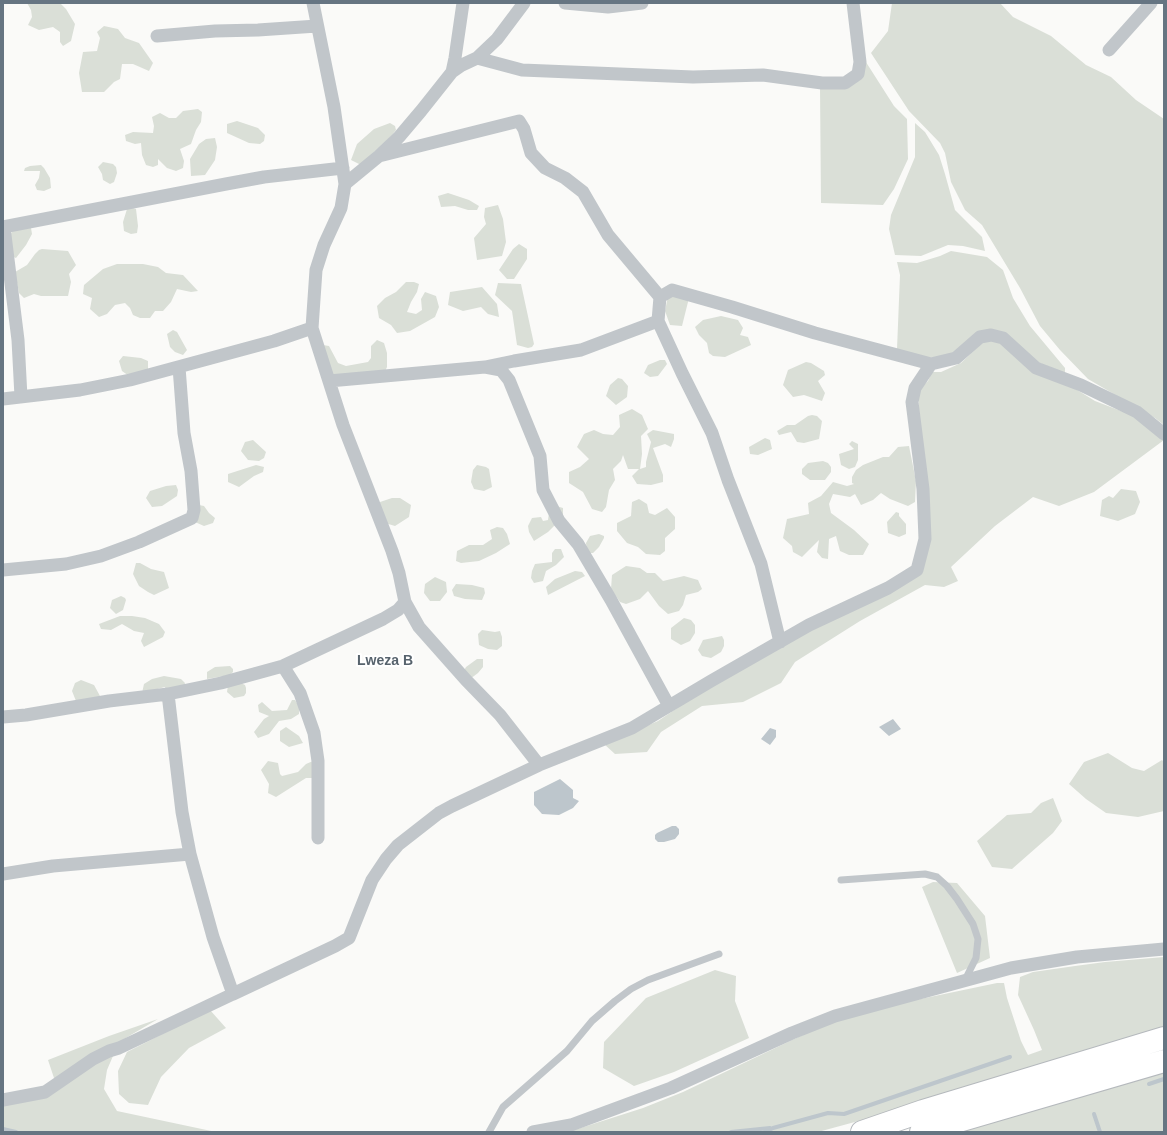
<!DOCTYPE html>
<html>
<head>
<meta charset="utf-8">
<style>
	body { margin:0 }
	#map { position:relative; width:1167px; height:1135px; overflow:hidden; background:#fafaf8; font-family:Arial,sans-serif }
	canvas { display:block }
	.frame { position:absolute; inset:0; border:4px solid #667582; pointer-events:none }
</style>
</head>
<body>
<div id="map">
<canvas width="1167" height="1135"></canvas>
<div class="frame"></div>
</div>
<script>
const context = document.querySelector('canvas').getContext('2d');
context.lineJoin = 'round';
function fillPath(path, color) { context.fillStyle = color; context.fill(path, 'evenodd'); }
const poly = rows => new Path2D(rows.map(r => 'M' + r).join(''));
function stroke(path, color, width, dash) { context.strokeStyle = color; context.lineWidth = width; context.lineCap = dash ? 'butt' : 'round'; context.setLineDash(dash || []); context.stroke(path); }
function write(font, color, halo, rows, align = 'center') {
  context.font = font + ' Arial,sans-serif'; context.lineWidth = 4; context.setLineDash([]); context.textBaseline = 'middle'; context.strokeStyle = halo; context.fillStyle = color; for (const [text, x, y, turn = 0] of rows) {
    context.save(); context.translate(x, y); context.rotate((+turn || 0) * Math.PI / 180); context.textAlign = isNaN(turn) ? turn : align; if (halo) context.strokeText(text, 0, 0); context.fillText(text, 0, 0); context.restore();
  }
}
const green = poly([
	[27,3,60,3,66,9,75,24,71,41,63,46,60,42,60,32,53,27,39,30,28,25,32,17,31,10],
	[892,3,1000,3,1013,17,1051,36,1086,65,1111,77,1136,100,1164,119,1164,425,1155,418,1088,379,1060,350,1040,326,1020,288,982,225,965,210,951,182,945,153,940,143,909,111,871,53,888,31],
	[104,26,118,29,125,38,139,43,153,63,149,71,133,64,122,64,120,79,114,82,104,92,82,92,79,73,83,52,97,51,100,38,97,32],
	[864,59,894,106,907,119,908,159,894,189,883,205,821,203,820,87,844,87],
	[198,109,202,112,201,122,196,130,191,144,180,149,184,161,183,168,176,171,167,168,158,159,158,165,153,167,146,165,142,155,141,143,135,144,126,141,125,135,133,132,153,133,154,126,152,117,160,113,169,118,176,118,183,111],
	[237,121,258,128,265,135,264,141,260,144,249,143,227,133,227,124],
	[390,123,395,126,396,130,392,135,361,165,351,160,357,144,374,129],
	[915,123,925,132,939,155,945,174,955,210,982,237,985,251,963,246,948,245,921,256,895,255,889,229,891,215,915,157],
	[215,138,217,147,215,160,205,175,191,176,190,159,199,144,206,139],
	[103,162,113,164,116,167,117,173,114,182,110,184,103,180,102,174,98,167],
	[41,165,44,168,50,178,51,188,44,191,37,190,35,185,39,178,40,171,24,171,25,168,30,166],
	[448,193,469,200,479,206,477,210,468,210,455,206,441,207,438,196],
	[498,205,503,219,506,242,502,256,477,260,474,238,486,224,484,217,485,208],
	[133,208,136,209,138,226,137,233,131,234,124,231,123,222,127,209],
	[15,228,31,228,32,234,26,245,16,258,11,256,9,236],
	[519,244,527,249,527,259,514,279,507,279,499,270,513,249],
	[42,249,68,251,76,265,69,274,71,282,68,296,41,296,34,294,24,298,19,293,15,272,27,265,35,254,39,250],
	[951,251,987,257,1003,270,1013,298,1030,326,1065,368,1065,373,1037,362,989,331,951,355,922,359,897,349,900,275,897,262,917,263,940,256],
	[117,264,143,264,158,267,166,273,183,275,198,291,191,292,177,289,171,302,163,311,155,311,150,318,140,318,133,315,130,308,125,303,115,305,107,314,99,317,90,309,92,298,83,294,84,285,103,269],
	[406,282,414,282,419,284,417,292,411,302,407,312,416,314,422,310,421,299,425,292,436,296,439,307,435,317,410,331,397,333,391,325,379,318,377,306,385,298,396,292],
	[498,283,521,284,534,344,532,347,528,348,517,345,512,311,495,295],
	[482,287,497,304,499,317,488,314,481,307,463,311,448,305,450,292],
	[668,296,689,298,682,326,670,325,665,311],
	[721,316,738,320,743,328,740,335,748,337,751,345,725,357,713,356,709,353,707,343,699,335,695,327,703,320],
	[173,330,177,332,187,350,183,355,175,352,170,347,167,334],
	[995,339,1095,401,1137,417,1164,440,1094,492,1059,506,1033,497,995,526,951,567,958,581,944,587,925,585,860,621,795,662,781,683,743,702,702,706,661,732,647,752,615,754,604,744,658,721,710,686,826,622,918,576,921,450,918,390,928,381,932,372,941,372,961,363,985,340],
	[377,340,384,343,387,353,387,367,381,380,351,384,322,368,323,345,329,346,338,363,346,366,368,362,371,358,371,346],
	[123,356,141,358,148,361,148,370,129,376,122,371,119,361],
	[660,360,665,360,667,364,658,376,650,377,644,373,648,365],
	[806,362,811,363,824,371,825,375,818,381,825,393,822,401,804,395,793,397,783,385,788,370],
	[618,378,622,379,628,386,627,397,616,405,606,396,610,385],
	[632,409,642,415,648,429,641,436,642,454,640,469,646,467,646,462,651,442,647,434,653,430,674,434,674,439,671,447,665,444,653,448,663,475,663,482,651,485,637,484,632,476,639,469,628,469,623,455,621,461,613,469,615,480,609,490,606,507,602,512,592,509,583,492,569,483,569,472,580,467,589,459,577,447,584,434,594,430,603,434,613,435,620,427,619,415],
	[812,415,817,416,822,421,819,439,804,443,797,442,791,432,779,435,777,431,787,425,795,425,808,416],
	[765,438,770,440,772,449,758,455,750,454,749,447],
	[253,440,266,452,264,458,259,461,248,460,241,451,245,442],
	[852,441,858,444,858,460,855,467,849,469,841,465,839,454,854,449,849,444],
	[909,446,916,481,915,502,908,506,890,499,881,493,873,500,861,505,855,494,850,497,833,494,829,504,831,513,854,530,869,544,863,555,849,555,840,551,836,536,829,539,828,559,822,558,817,552,819,540,802,557,793,552,792,546,783,538,787,519,809,514,808,503,821,496,833,482,847,486,854,484,852,483,852,477,856,470,863,465,883,457,889,457,898,447],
	[823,461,828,463,831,467,831,472,825,480,810,480,802,474,802,469,808,463],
	[256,465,264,467,263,472,254,476,239,487,228,482,228,474],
	[477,465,486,467,489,469,492,487,484,491,474,489,471,482,473,470],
	[176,485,178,490,177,496,162,506,152,507,146,498,150,491,166,486],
	[1121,489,1136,491,1140,502,1135,514,1118,521,1100,516,1102,500,1109,496,1113,498],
	[392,498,400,498,411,505,409,517,395,526,385,523,379,508,380,502],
	[639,499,647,504,649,513,655,515,667,508,675,517,675,529,665,538,665,551,660,555,646,554,638,547,627,543,617,531,617,523,631,516,632,502],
	[199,505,204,506,209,513,215,518,213,523,204,526,195,522],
	[553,505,563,508,563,517,548,532,534,541,529,532,528,526,532,518,541,517,543,521,548,520,549,513],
	[896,512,899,513,899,516,906,524,906,534,899,537,888,533,887,522],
	[497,527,503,528,507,534,510,544,496,553,479,561,461,563,456,561,457,551,469,545,483,545,492,539,490,530],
	[599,534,604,536,604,538,599,547,593,553,587,553,586,543,590,536],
	[555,549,561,549,564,557,556,565,546,571,543,581,534,583,531,578,532,571,535,564,552,562,552,553],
	[136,563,140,563,151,569,164,572,169,588,154,595,148,592,139,586,133,574],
	[626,566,640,568,647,573,655,573,663,581,684,576,698,580,702,589,698,592,686,595,683,605,679,611,668,614,659,606,648,591,640,599,626,604,620,602,611,589,612,575],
	[575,571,582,572,585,576,548,595,546,587,555,579],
	[435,577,446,582,447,592,440,601,430,601,424,593,425,584],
	[456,584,472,585,484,588,485,593,482,600,465,599,454,596,452,590],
	[121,596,125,598,126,600,123,610,116,614,110,608,112,600],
	[120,616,132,616,145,618,159,624,165,632,163,637,144,647,141,641,144,633,134,631,122,624,111,630,101,629,99,624],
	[684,618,691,620,695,625,695,633,690,641,681,645,671,639,671,628],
	[482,630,495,632,500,631,502,637,502,646,497,650,488,649,479,645,478,634],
	[722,636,724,640,724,646,721,652,711,658,702,656,698,650,703,640],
	[477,659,483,659,483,667,478,673,470,679,462,674,466,667],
	[230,666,233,669,233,672,230,675,207,679,207,672,215,667],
	[164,676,181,679,185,683,182,695,166,696,165,687,142,693,144,684,152,679],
	[81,680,94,685,100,696,98,706,76,701,72,691,75,683],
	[241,683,245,685,246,688,246,693,244,696,234,698,227,692,228,685],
	[292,700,295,700,299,706,299,714,291,719,279,721,269,734,258,738,254,732,264,719,269,716,259,712,258,705,262,702,272,711,287,710],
	[286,727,299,736,303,743,289,747,280,741,280,731],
	[1108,753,1132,768,1144,771,1162,760,1164,762,1164,811,1138,817,1106,813,1086,799,1069,784,1084,762],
	[268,761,278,763,280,774,282,776,298,772,306,764,313,761,313,778,306,778,276,797,268,793,269,784,261,770],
	[1053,798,1062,821,1053,833,1012,869,992,867,977,841,1007,815,1031,813,1041,803],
	[933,882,957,883,985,916,990,958,957,973,922,887],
	[1164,957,1164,1032,965,1092,818,1132,568,1132,643,1108,683,1092,832,1021,906,1002,997,983,1004,983,1007,998,1021,1041,1028,1055,1042,1050,1034,1030,1018,995,1020,977,1033,972,1075,966,1105,962],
	[715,970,736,976,735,1001,749,1038,674,1072,634,1086,603,1068,604,1042,646,998],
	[210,1010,226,1028,189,1048,161,1077,148,1105,129,1103,119,1094,118,1071,127,1052],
	[158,1019,119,1042,107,1070,104,1089,117,1111,216,1132,3,1132,3,1106,40,1090,55,1081,48,1060,109,1036],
	[1164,1073,1164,1132,960,1132,1069,1100]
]);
const water = poly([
	[893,719,901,729,889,736,879,727],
	[770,728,776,730,776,737,770,745,761,739],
	[560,779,573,790,573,798,579,801,573,808,559,815,542,814,534,805,534,792],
	[672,826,676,826,679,829,679,834,675,839,664,842,658,842,655,839,655,835,657,833]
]);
const stream = poly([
	[1149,1084,1164,1079],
	[1094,1114,1100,1132],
	[3,1129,16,1132],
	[731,1132,770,1128],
	[765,1132,773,1128,828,1113,844,1114,1010,1057]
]);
const lane = poly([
	[841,880,925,874,937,877,947,886,957,899,973,924,978,939,976,958,965,980],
	[489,1132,503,1107,567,1051,592,1021,615,1001,631,989,648,980,719,954]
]);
const street = poly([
	[565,3,608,7,642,3],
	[157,36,215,31,258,30,317,26],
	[1109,50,1151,3],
	[477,58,522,70,693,77,763,75,822,83,845,83,858,74,860,62,853,3],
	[452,72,455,58,463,3],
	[379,156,519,121,524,129,531,153,545,168,565,178,583,192,608,235,660,297],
	[345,184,379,156,399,137,421,111,452,72,462,65,477,58,497,39,524,3],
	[3,227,226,184,264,177,343,168],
	[4,227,18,340,21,397],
	[485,367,501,370,509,380,540,456,543,490,559,521,578,544,611,600,669,706],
	[329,381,485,367,514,361,581,350,658,321],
	[3,399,80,390,130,380,274,341,312,328],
	[3,570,66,564,101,556,139,542,192,518,194,510,191,471,184,433,179,367],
	[405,602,419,627,466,680,500,715,539,765],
	[780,642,761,564,728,480,712,433,682,373,658,321,660,297,672,290,732,307,815,333,931,364,956,358,980,337,991,335,1003,338,1036,368,1081,385,1137,412,1164,434],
	[283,666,300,693,314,733,318,761,318,838],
	[3,717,26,715,109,701,168,694,221,683,283,666,383,619,398,610,405,602,399,573,392,551,343,425,312,328,316,270,324,245,341,208,345,184,334,107,313,3],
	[3,874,53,866,190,854],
	[233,994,335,946,349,938,372,880,386,859,398,845,439,813,452,806,539,765,632,728,711,681,809,625,888,588,917,570,925,539,923,489,912,402,915,388,931,364],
	[3,1100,45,1092,93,1059,109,1051,119,1048,233,994,213,937,190,854,182,812,168,694],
	[533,1132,571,1125,671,1088,792,1033,835,1016,1011,968,1077,957,1164,949]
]);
const highway = poly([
	[862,1132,923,1111,1164,1038],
	[921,1132,1164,1061]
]);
const quarterNames = [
	["Lweza B",385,661]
];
fillPath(green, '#dadfd7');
fillPath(water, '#bdc6cc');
stroke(stream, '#bdc6cc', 4);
stroke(highway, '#b5b9bd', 24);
stroke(lane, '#c1c6ca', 7);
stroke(street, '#c1c6ca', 13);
stroke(highway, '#fff', 22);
write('bold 14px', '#57636d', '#fff', quarterNames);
</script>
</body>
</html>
